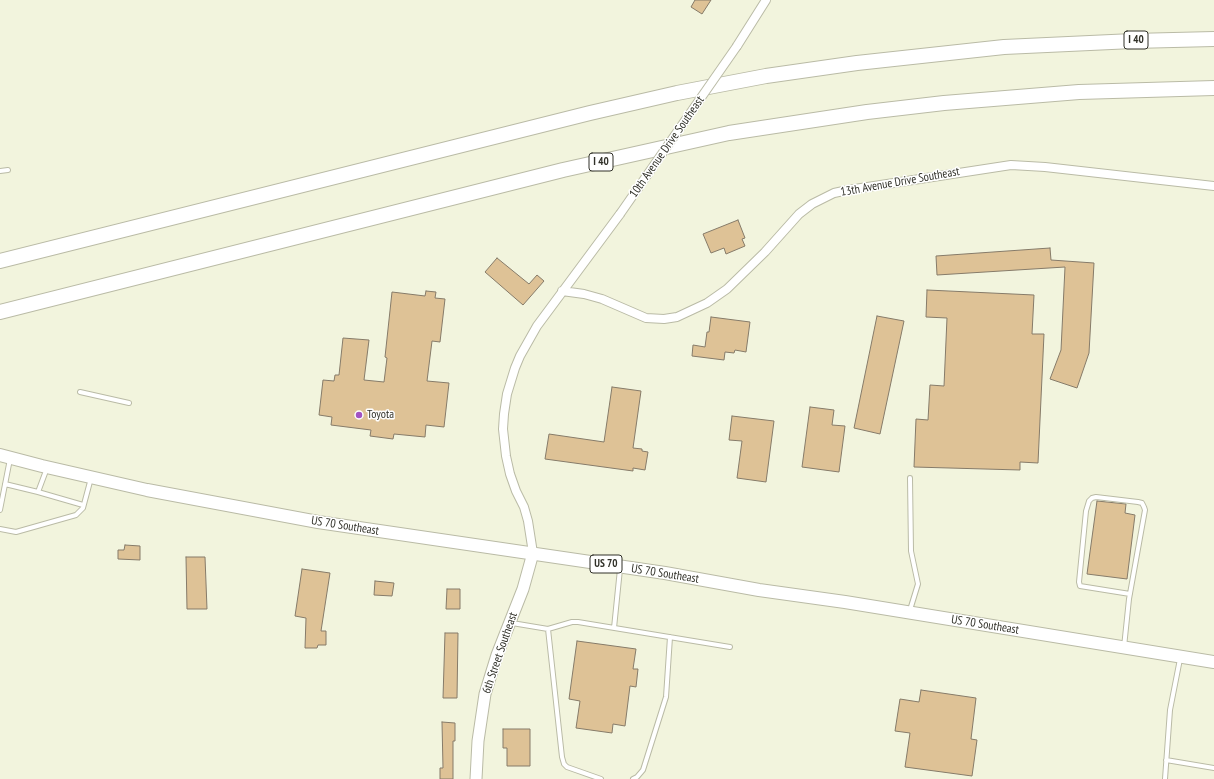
<!DOCTYPE html>
<html>
<head>
<meta charset="utf-8">
<style>
	body { margin:0 }
	canvas { display:block; background:#f2f4dd }
</style>
</head>
<body>
<canvas width="1214" height="779"></canvas>
<script>
const context = document.querySelector('canvas').getContext('2d');
context.lineJoin = 'round';
function fillPath(path, color) { context.fillStyle = color; context.fill(path, 'evenodd'); }
const poly = rows => new Path2D(rows.map(r => 'M' + r).join(''));
function stroke(path, color, width, dash) { context.strokeStyle = color; context.lineWidth = width; context.lineCap = dash ? 'butt' : 'round'; context.setLineDash(dash || []); context.stroke(path); }
function write(font, color, halo, rows, align = 'center') {
  context.font = font + ' "PT Sans Narrow",sans-serif'; context.lineWidth = 3; context.setLineDash([]); context.textBaseline = 'middle'; context.strokeStyle = halo; context.fillStyle = color; for (const [text, x, y, turn = 0] of rows) {
    context.save(); context.translate(x, y); context.rotate((+turn || 0) * Math.PI / 180); context.textAlign = isNaN(turn) ? turn : align; if (halo) context.strokeText(text, 0, 0); context.fillText(text, 0, 0); context.restore();
  }
}
const building = poly([
	[695,0,711,0,702,14,691,7,695,0],
	[738,220,745,238,742,239,745,246,726,254,724,248,711,253,703,234,738,220],
	[1050,248,1051,260,1094,263,1089,353,1077,388,1050,379,1061,350,1065,267,937,275,936,256,1050,248],
	[497,258,529,284,537,275,544,281,523,305,485,272,497,258],
	[927,290,1034,295,1032,334,1044,334,1038,463,1020,462,1020,470,914,467,916,419,928,420,930,385,944,386,947,318,926,317,927,290],
	[426,291,436,292,435,298,445,299,440,342,432,341,427,381,449,383,444,427,426,425,425,437,394,434,393,439,370,436,371,430,331,425,332,417,319,415,323,380,334,381,335,375,339,375,343,338,369,340,364,380,384,382,387,358,385,357,392,292,425,296,426,291],
	[877,316,904,321,880,434,854,428,877,316],
	[711,317,750,322,746,352,735,350,734,353,725,352,724,360,692,356,693,345,705,347,707,332,709,332,711,317],
	[612,387,641,391,633,448,642,449,642,451,648,452,645,470,633,468,633,471,545,459,549,434,604,442,612,387],
	[810,407,834,410,832,425,845,426,839,472,802,467,810,407],
	[732,416,774,421,766,482,737,478,742,441,729,440,732,416],
	[1097,501,1126,504,1125,513,1135,515,1127,579,1087,574,1097,501],
	[125,545,140,546,140,560,118,559,118,550,124,550,125,545],
	[186,557,205,557,207,609,187,609,186,557],
	[302,569,330,573,321,631,326,631,326,645,318,645,317,648,305,648,306,618,295,616,302,569],
	[375,581,394,583,392,596,374,595,375,581],
	[447,589,460,589,460,609,446,609,447,589],
	[445,633,458,633,457,698,443,698,445,633],
	[577,641,636,649,633,669,638,669,636,687,630,686,625,726,613,724,612,733,576,728,580,701,569,699,577,641],
	[921,690,976,698,971,739,977,740,972,776,905,767,910,733,895,731,900,699,919,702,921,690],
	[442,722,455,723,455,741,453,741,453,779,440,779,440,768,443,768,442,722],
	[503,729,530,729,530,766,507,766,507,748,503,748,503,729]
]);
const lane = poly([
	[0,171,8,170],
	[80,392,129,403],
	[5,484,38,492,47,468],
	[38,492,83,505],
	[0,510,10,459],
	[0,529,16,532,76,515,83,508,91,478],
	[910,610,918,584,911,551,910,478],
	[512,623,548,629,572,622,578,622,730,647],
	[614,628,620,569],
	[548,629,562,757,564,764,567,767,601,779],
	[1124,647,1129,599,1145,510,1144,507,1142,503,1138,502,1096,497,1092,498,1089,501,1086,511,1079,582,1080,586,1130,594],
	[1166,760,1214,768],
	[633,779,637,777,643,770,666,697,670,637],
	[1165,779,1170,710,1180,659]
]);
const street = poly([
	[737,46,766,0],
	[562,291,584,294,602,299,646,318,664,319,677,317,707,303,727,289,765,252,799,214,812,204,834,193,848,190,1011,165,1045,167,1214,186],
	[533,553,528,521,524,507,516,491,510,474,506,456,503,429,504,414,507,394,515,368,520,356,537,326,620,214]
]);
const secondary = poly([
	[476,779,478,741,485,694,497,655,523,589,533,553]
]);
const primary = poly([
	[0,455,42,466,147,490,318,522,665,573,759,590,845,602,1214,662]
]);
const highway = poly([
	[0,261,590,113,677,93,766,76,857,63,1004,47,1133,41,1214,39],
	[0,312,563,170,729,133,867,112,944,103,1079,92,1214,88]
]);
const streetBridge = poly([
	[620,214,737,46]
]);
const markers = [
	[359,415,4,"#a152c3"]
];
const shields = [
	[1136,40,24],
	[601,162,24],
	[606,564,32]
];
const shieldNames = [
	["I 40",1136,40],
	["I 40",601,162],
	["US 70",606,564]
];
const streetNames = [
	["10th Avenue Drive Southeast",667,147,-55],
	["13th Avenue Drive Southeast",900,182,-10],
	["US 70 Southeast",345,526,9],
	["US 70 Southeast",665,574,9],
	["US 70 Southeast",985,625,9],
	["6th Street Southeast",500,653,-71]
];
const poiNames = [
	["Toyota",367,415]
];
fillPath(building, '#dec296');
stroke(building, '#867b69', 1);
stroke(lane, '#babba6', 6);
stroke(street, '#babba6', 10);
stroke(secondary, '#babba6', 13);
stroke(primary, '#babba6', 14);
stroke(highway, '#babba6', 16);
stroke(lane, '#fff', 4);
stroke(street, '#fff', 8);
stroke(secondary, '#fff', 11);
stroke(primary, '#fff', 12);
stroke(highway, '#fff', 14);
stroke(streetBridge, '#babba6', 10, []);
stroke(streetBridge, '#fff', 8);
for (const [x, y, r, color] of markers) { const dot = new Path2D(); dot.arc(x, y, r, 0, 2 * Math.PI); context.fillStyle = color; context.fill(dot); stroke(dot, '#fff', 1.5); }
for (const [x, y, w] of shields) { const box = new Path2D(); box.roundRect(x - w / 2, y - 9, w, 18, 3); context.fillStyle = '#fff'; context.fill(box); stroke(box, '#303028', 1); }
write('bold 11px', '#303028', null, shieldNames);
write('12px', '#303028', '#fff', streetNames);
write('12px', '#303028', '#fff', poiNames, 'left');
</script>
</body>
</html>
